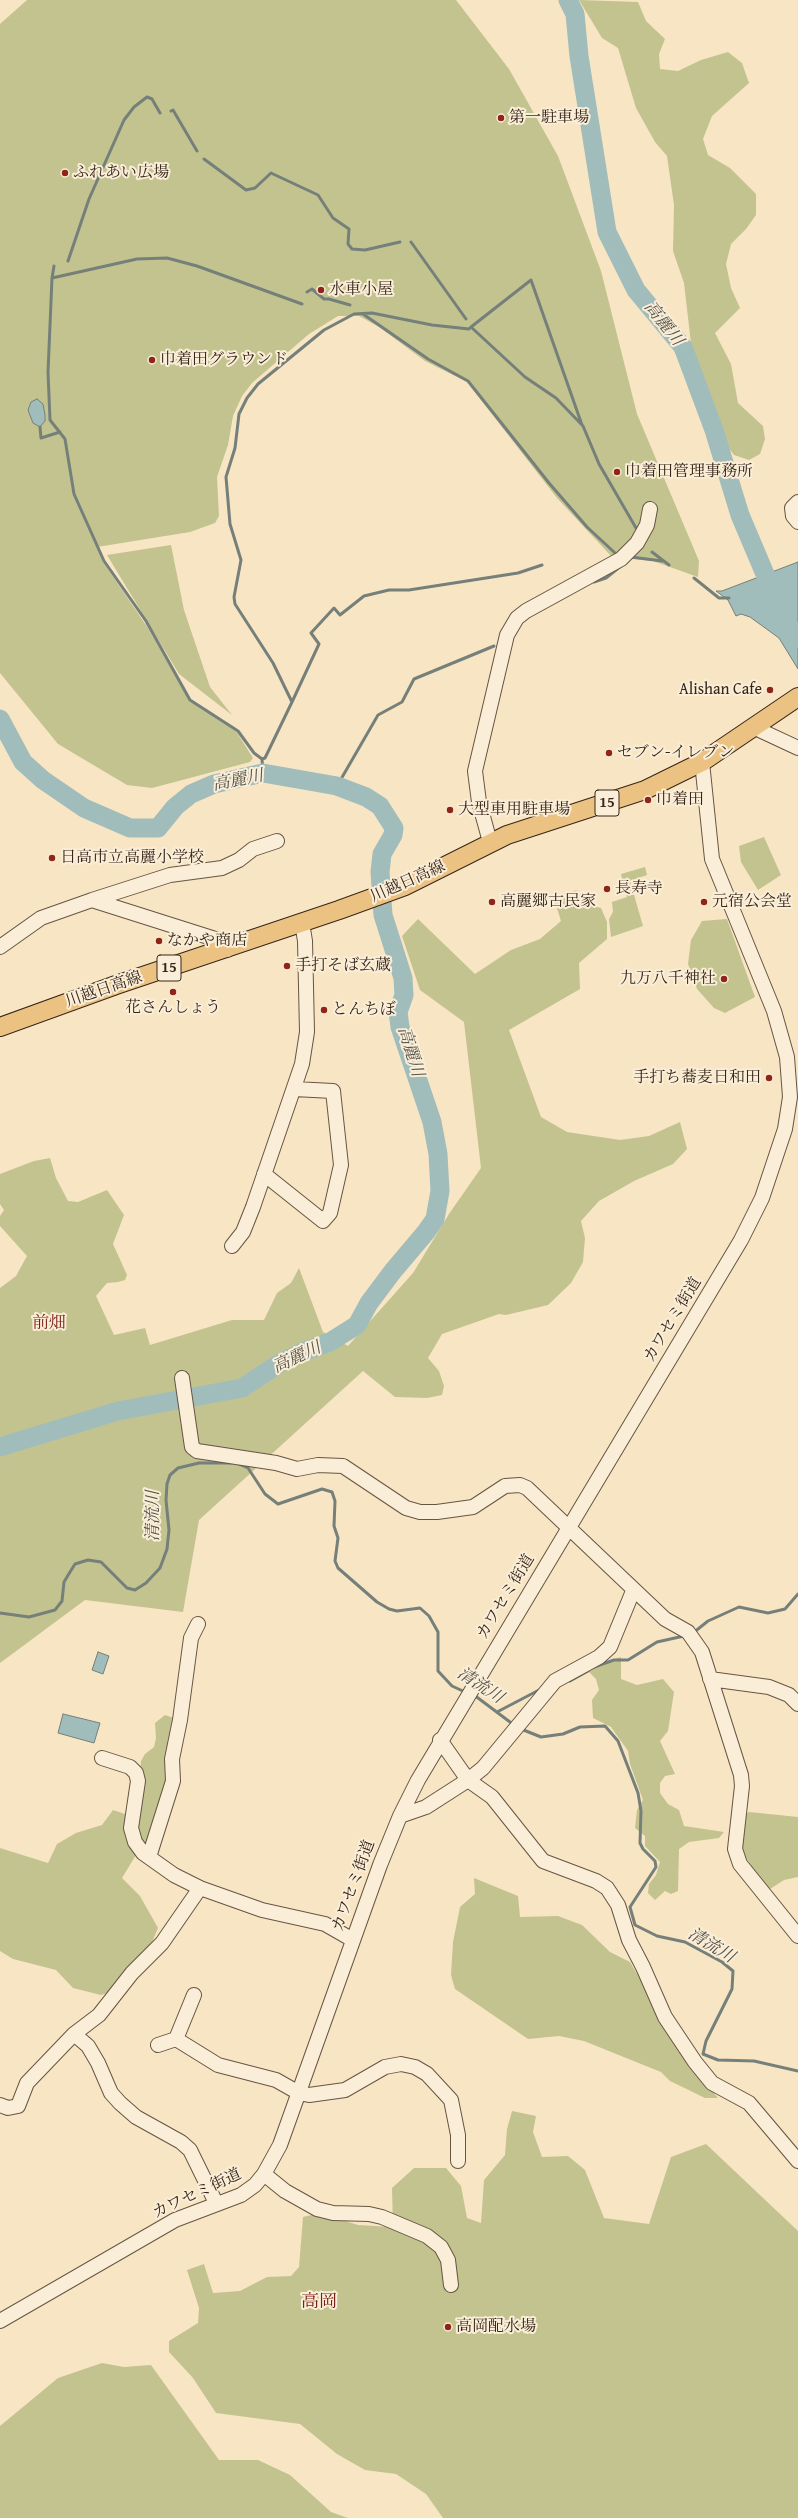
<!DOCTYPE html>
<html>
<head>
<meta charset="utf-8">
<style>
	body { margin:0 }
	canvas { display:block; background:#f8e5c3 }
</style>
</head>
<body>
<canvas width="798" height="2518"></canvas>
<script>
const context = document.querySelector('canvas').getContext('2d');
context.lineJoin = 'round';
function fillPath(path, color) { context.fillStyle = color; context.fill(path, 'evenodd'); }
const poly = rows => new Path2D(rows.map(r => 'M' + r).join(''));
function stroke(path, color, width, dash) { context.strokeStyle = color; context.lineWidth = width; context.lineCap = dash ? 'butt' : 'round'; context.setLineDash(dash || []); context.stroke(path); }
function write(font, color, halo, rows, align = 'center') {
  context.font = font + ' "Gentium Book Plus","Noto Serif JP",serif'; context.lineWidth = 4; context.setLineDash([]); context.textBaseline = 'middle'; context.strokeStyle = halo; context.fillStyle = color; for (const [text, x, y, turn = 0] of rows) {
    context.save(); context.translate(x, y); context.rotate((+turn || 0) * Math.PI / 180); context.textAlign = isNaN(turn) ? turn : align; if (halo) context.strokeText(text, 0, 0); context.fillText(text, 0, 0); context.restore();
  }
}
const green = poly([
	[27,0,456,0,509,69,558,156,601,271,637,414,699,561,698,577,653,561,612,557,557,498,467,382,425,361,379,327,359,316,338,316,309,334,252,383,242,396,233,416,228,445,217,477,219,516,215,523,190,532,97,547,103,562,148,628,190,701,236,731,253,758,250,762,152,788,127,785,58,744,0,673,0,24],
	[579,0,638,2,646,21,665,39,659,54,660,69,678,71,701,60,728,52,742,63,749,83,712,116,703,139,708,155,730,168,756,194,756,215,746,229,731,244,726,264,731,288,740,308,715,333,731,364,738,403,763,426,765,439,760,454,749,460,734,455,720,437,719,425,702,373,693,361,684,283,673,251,674,205,667,156,655,142,636,108,618,48,602,38],
	[171,545,184,610,210,687,232,715,179,674,107,555],
	[764,837,781,875,758,890,741,862,739,846],
	[645,867,647,875,630,881,643,926,611,937,609,919,613,912,612,902,627,897,621,874],
	[577,890,590,905,601,908,607,922,607,939,579,963,580,989,509,1030,541,1117,567,1132,620,1140,649,1136,680,1122,687,1149,673,1164,634,1181,599,1201,581,1221,585,1238,583,1262,571,1283,548,1305,506,1315,499,1314,442,1334,428,1358,439,1371,444,1386,442,1395,427,1398,395,1397,363,1371,199,1520,183,1612,85,1600,0,1663,0,1288,16,1276,27,1256,0,1226,0,1216,4,1210,0,1204,0,1174,34,1161,50,1158,56,1178,68,1201,78,1202,107,1190,124,1215,113,1244,127,1275,125,1280,118,1282,107,1283,96,1296,114,1335,145,1328,150,1345,232,1320,264,1320,277,1293,291,1283,299,1268,323,1332,348,1346,413,1273,449,1214,481,1168,464,1022,420,990,402,936,418,919,475,974,511,950,540,939,561,921,555,902,557,897],
	[727,919,755,997,725,1013,714,1008,697,989,688,964,691,940,702,921],
	[621,1657,621,1679,637,1685,663,1679,674,1692,668,1731,660,1741,675,1774,665,1776,660,1783,660,1793,668,1804,679,1810,684,1826,724,1832,719,1838,689,1842,679,1849,678,1891,671,1894,665,1891,655,1900,648,1893,649,1884,656,1875,660,1862,645,1846,645,1836,635,1828,637,1810,643,1800,630,1764,628,1751,611,1727,593,1718,592,1700,599,1690,596,1679,588,1671,593,1666],
	[165,1715,177,1719,170,1772,147,1848,141,1842,135,1825,141,1761,145,1754,154,1747,156,1738,155,1723],
	[113,1810,125,1814,125,1829,136,1855,122,1878,140,1896,158,1928,143,1963,122,1973,111,1992,101,1995,73,1988,56,1970,13,1959,0,1951,0,1848,48,1863,57,1844,76,1833,102,1825],
	[749,1812,798,1817,798,1877,784,1880,770,1889,762,1882,745,1856,741,1845,744,1815],
	[474,1878,518,1896,520,1917,558,1916,582,1925,610,1952,630,1962,694,2070,718,2098,705,2098,670,2081,661,2072,584,2041,559,2036,528,2039,455,1989,451,1975,453,1942,460,1907,475,1894],
	[512,2111,536,2116,533,2132,542,2157,568,2156,585,2170,604,2218,649,2224,671,2157,706,2144,798,2231,798,2518,443,2518,426,2494,396,2474,365,2470,337,2454,300,2424,216,2413,193,2378,169,2352,169,2341,198,2323,199,2308,187,2270,204,2264,213,2293,240,2291,267,2277,291,2276,299,2267,303,2217,320,2213,358,2225,393,2227,392,2188,414,2168,446,2168,461,2186,467,2218,481,2223,484,2180,505,2155,507,2129],
	[102,2363,124,2367,151,2365,219,2460,258,2460,290,2475,331,2512,348,2518,0,2518,0,2426,58,2378]
]);
const water = poly([
	[37,399,43,404,45,415,45,421,40,427,33,423,28,410,31,402,37,399],
	[798,562,798,669,779,638,750,617,741,614,736,616,728,600,716,591,722,591,798,562],
	[98,1652,109,1656,103,1674,92,1670,98,1652],
	[63,1714,100,1723,94,1743,58,1733,63,1714]
]);
const stream = poly([
	[171,111,173,110,197,151],
	[204,159,246,190,255,188,271,173,318,195,333,218,349,229,348,244,352,249,365,250,400,242],
	[411,242,466,319],
	[68,261,89,199,124,120,134,107,147,97,152,99,160,113],
	[52,278,54,266],
	[307,292,312,289,324,299,329,299,350,305],
	[363,314,428,359,468,381,549,483,587,527,615,553],
	[471,327,531,280,582,425],
	[40,427,41,438,60,432],
	[652,552,669,565],
	[631,557,662,561],
	[694,578,719,598,729,598],
	[594,582,606,578,621,566],
	[292,702,319,644,311,633,334,608,340,615,364,596,389,590,409,590,518,573,542,565],
	[262,759,265,758,292,702,273,663,235,604,234,597,241,560,230,524,226,477,235,448,239,414,247,398,258,384,324,330,354,314,372,313,432,325,469,329,471,327,525,377,556,398,583,426,599,464,636,528],
	[263,773,262,759,254,753,238,731,190,700,146,621,104,561,74,494,65,439,50,420,48,372,52,278,137,259,167,258,197,266,302,304],
	[337,786,378,715,402,702,414,679,494,646],
	[239,1464,248,1468,265,1494,278,1504,322,1489,332,1492,335,1501,334,1526,338,1538,335,1561,338,1568,377,1602,389,1609,397,1611,420,1608,429,1616,438,1632,438,1671,452,1686,465,1692],
	[0,1613,29,1617,55,1610,62,1601,64,1582,70,1572,75,1564,88,1560,101,1562,127,1588,135,1590,146,1583,160,1568,167,1549,169,1530,166,1500,167,1484,170,1475,178,1468,199,1463,232,1463],
	[693,1633,708,1621,739,1607,768,1613,785,1609,798,1594],
	[594,1667,614,1660,628,1660,657,1642,684,1636],
	[570,1681,588,1671],
	[474,1695,514,1725],
	[497,1712,541,1689],
	[521,1729,541,1737,563,1734,580,1727,605,1726,618,1741,638,1793,641,1811,640,1843,643,1849,655,1861,656,1867,630,1907,635,1925,657,1936,685,1942,722,1962,733,1971,732,1989,706,2041,703,2054,718,2060,754,2061,798,2071]
]);
const river = poly([
	[568,0,575,14,579,56,607,232,636,290,683,347,714,430,740,515,784,619,798,639],
	[0,719,23,762,43,780,84,808,130,828,158,828,175,807,191,794,214,784,263,773,337,786,366,797,380,806,394,828,393,835,382,854,380,872,383,915,403,978,404,995,398,1012,400,1027,432,1122,438,1154,440,1191,435,1219,426,1232,393,1271,369,1303,357,1325,330,1342,305,1351,280,1363,242,1388,118,1411,0,1447]
]);
const minor = poly([
	[798,502,792,508,793,516,798,522],
	[753,727,798,748],
	[490,842,479,802,475,771,507,635,517,618,526,611,621,559,637,543,647,525,650,509],
	[92,900,170,875,222,868,239,860,253,849,277,841],
	[0,947,41,918,92,900,215,939,227,950],
	[264,1174,323,1221,330,1213,341,1165,333,1091,294,1089],
	[232,1246,243,1232,253,1207,302,1064,307,1032,305,941,302,923],
	[182,1378,192,1447,197,1451,276,1463,297,1469,318,1465,343,1466,406,1508,420,1512,437,1512,473,1507,505,1486,520,1485,527,1488,665,1619,688,1632,702,1652,741,1775,742,1786,735,1849,740,1864,798,1936],
	[710,1679,769,1687,789,1695,798,1704],
	[440,1740,468,1780,492,1797,543,1861,596,1881,607,1888,618,1905,629,1940,643,1967,665,2017,695,2062,712,2083,749,2103,798,2161],
	[102,1758,130,1767,136,1773,138,1781,131,1828,135,1842,143,1853,174,1875,200,1888,262,1910,325,1924,353,1940],
	[400,1816,426,1807,468,1780,483,1768,555,1681,599,1657,610,1647,633,1591],
	[149,1857,173,1781,172,1759,180,1720,191,1638,198,1624],
	[74,2034,88,2046,98,2063,111,2093,120,2103,136,2117,181,2142,190,2150,216,2203],
	[176,2039,218,2065,276,2080,299,2093,309,2095,345,2090,385,2067,401,2064,415,2067,427,2074,451,2100,458,2135,458,2161],
	[158,2045,176,2039,194,1995],
	[0,2105,8,2108,18,2106,27,2083,74,2034,99,2015,132,1973,162,1943,200,1888],
	[264,2174,285,2191,317,2209,333,2213,369,2214,382,2217,427,2236,441,2247,448,2260,451,2285],
	[0,2321,175,2220,241,2195,255,2185,264,2174,280,2145,380,1865,400,1816,418,1780,741,1240,762,1198,785,1129,790,1097,787,1057,774,1011,712,859,702,762]
]);
const major = poly([
	[0,1027,116,985,339,910,405,886,507,835,645,790,702,762,798,697]
]);
const markers = [
	[501,118,4,"#8f2418"],
	[65,173,4,"#8f2418"],
	[321,290,4,"#8f2418"],
	[152,360,4,"#8f2418"],
	[617,472,4,"#8f2418"],
	[770,690,4,"#8f2418"],
	[609,753,4,"#8f2418"],
	[648,800,4,"#8f2418"],
	[450,810,4,"#8f2418"],
	[52,858,4,"#8f2418"],
	[607,889,4,"#8f2418"],
	[492,902,4,"#8f2418"],
	[704,902,4,"#8f2418"],
	[159,941,4,"#8f2418"],
	[287,966,4,"#8f2418"],
	[724,979,4,"#8f2418"],
	[173,992,4,"#8f2418"],
	[324,1010,4,"#8f2418"],
	[769,1078,4,"#8f2418"],
	[448,2327,4,"#8f2418"]
];
const shields = [
	[607,803,24],
	[169,968,24]
];
const shieldNames = [
	["15",607,803],
	["15",169,968]
];
const poiNames = [
	["第一駐車場",509,118],
	["ふれあい広場",73,173],
	["水車小屋",329,290],
	["巾着田グラウンド",160,360],
	["巾着田管理事務所",625,472],
	["Alishan Cafe",762,690,"right"],
	["セブン-イレブン",617,753],
	["巾着田",656,800],
	["大型車用駐車場",458,810],
	["日高市立高麗小学校",60,858],
	["長寿寺",615,889],
	["高麗郷古民家",500,902],
	["元宿公会堂",712,902],
	["なかや商店",167,941],
	["手打そば玄蔵",295,966],
	["九万八千神社",716,979,"right"],
	["花さんしょう",173,1008,"center"],
	["とんちぼ",332,1010],
	["手打ち蕎麦日和田",761,1078,"right"],
	["高岡配水場",456,2327]
];
const streetNames = [
	["川越日高線",408,882,-24],
	["川越日高線",104,990,-19],
	["カワセミ街道",673,1320,-59],
	["カワセミ街道",506,1597,-59],
	["カワセミ街道",354,1886,-70],
	["カワセミ街道",197,2194,-25]
];
const waterNames = [
	["高麗川",663,324,52],
	["高麗川",238,781,-11],
	["高麗川",410,1052,73],
	["高麗川",297,1358,-25],
	["清流川",154,1516,-90],
	["清流川",480,1686,33],
	["清流川",711,1946,31]
];
const neighbourhoodNames = [
	["前畑",49,1324]
];
const quarterNames = [
	["高岡",319,2302]
];
fillPath(green, '#c3c390');
fillPath(water, '#a0bdbc');
stroke(water, '#76807a', 1);
stroke(stream, '#76807a', 3);
stroke(river, '#a0bdbc', 19);
stroke(minor, '#665543', 16);
stroke(major, '#362518', 20);
stroke(minor, '#faeed8', 14);
stroke(major, '#ecc282', 18);
for (const [x, y, r, color] of markers) { const dot = new Path2D(); dot.arc(x, y, r, 0, 2 * Math.PI); context.fillStyle = color; context.fill(dot); stroke(dot, '#faeed8', 1.5); }
for (const [x, y, w] of shields) { const box = new Path2D(); box.roundRect(x - w / 2, y - 13, w, 26, 3); context.fillStyle = '#faeed8'; context.fill(box); stroke(box, '#362518', 1); }
write('bold 15px', '#362518', null, shieldNames);
write('16px', '#362518', '#faeed8', poiNames, 'left');
write('16px', '#362518', '#faeed8', streetNames);
write('italic 17px', '#565349', '#faeed8', waterNames);
write('17px', '#7a1f14', '#faeed8', neighbourhoodNames);
write('18px', '#7a1f14', '#faeed8', quarterNames);
</script>
</body>
</html>
